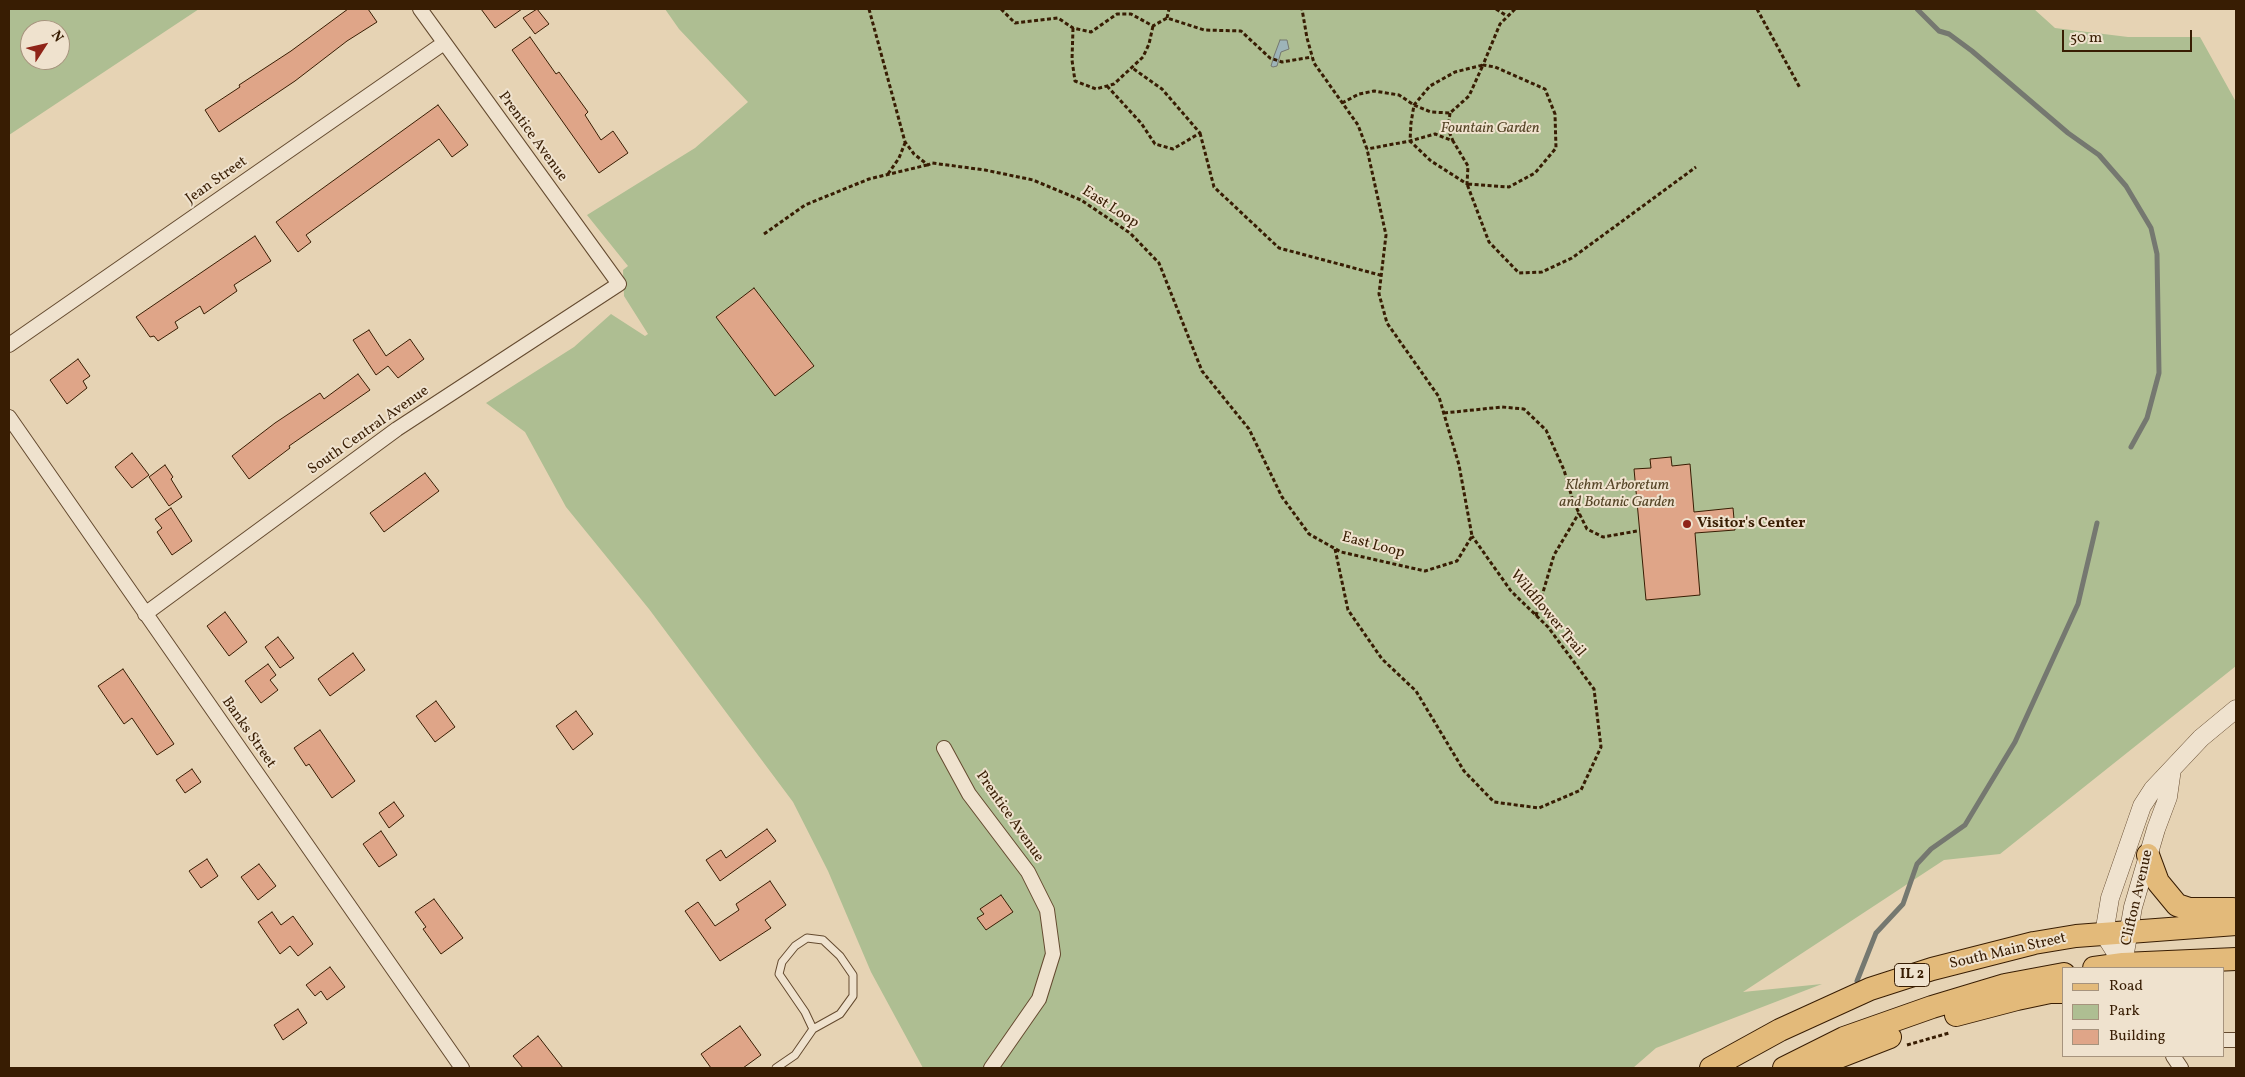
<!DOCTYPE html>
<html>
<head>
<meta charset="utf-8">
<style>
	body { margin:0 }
	#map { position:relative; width:2245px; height:1077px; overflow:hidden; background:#e6d3b4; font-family:Vollkorn,serif }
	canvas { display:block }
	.frame { position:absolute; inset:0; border:10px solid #381d03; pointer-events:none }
	.legend { position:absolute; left:2062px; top:967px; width:162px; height:90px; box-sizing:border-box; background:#efe2ce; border:1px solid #a6937d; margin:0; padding:6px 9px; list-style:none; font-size:15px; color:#381d03 }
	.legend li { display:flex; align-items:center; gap:10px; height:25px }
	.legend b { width:25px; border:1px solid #a6937d }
	.north { position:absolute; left:20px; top:20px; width:50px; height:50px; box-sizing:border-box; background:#efe2ce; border:1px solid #a6937d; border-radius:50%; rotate:55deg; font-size:14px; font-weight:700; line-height:20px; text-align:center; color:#381d03 }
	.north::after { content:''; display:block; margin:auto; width:18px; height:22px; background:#8f2418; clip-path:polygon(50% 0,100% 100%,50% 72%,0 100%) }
	.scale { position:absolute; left:2062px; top:30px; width:130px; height:22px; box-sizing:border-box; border:2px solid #381d03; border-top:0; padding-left:6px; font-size:15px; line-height:18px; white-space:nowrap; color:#381d03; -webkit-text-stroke:4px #efe2ce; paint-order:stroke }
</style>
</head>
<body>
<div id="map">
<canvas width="2245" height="1077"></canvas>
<div class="frame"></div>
<ul class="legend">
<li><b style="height:6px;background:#e3ba7a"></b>Road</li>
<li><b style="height:14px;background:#aebe92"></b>Park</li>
<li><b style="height:14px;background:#dfa588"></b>Building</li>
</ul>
<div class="north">N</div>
<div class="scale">50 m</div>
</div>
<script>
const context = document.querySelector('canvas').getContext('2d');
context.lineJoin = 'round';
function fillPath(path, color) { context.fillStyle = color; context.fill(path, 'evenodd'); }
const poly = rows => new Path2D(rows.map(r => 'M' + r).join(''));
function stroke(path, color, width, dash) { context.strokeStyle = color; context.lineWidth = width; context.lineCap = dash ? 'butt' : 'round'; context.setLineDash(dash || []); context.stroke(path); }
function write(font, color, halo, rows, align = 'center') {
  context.font = font + ' Vollkorn,serif'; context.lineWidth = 4; context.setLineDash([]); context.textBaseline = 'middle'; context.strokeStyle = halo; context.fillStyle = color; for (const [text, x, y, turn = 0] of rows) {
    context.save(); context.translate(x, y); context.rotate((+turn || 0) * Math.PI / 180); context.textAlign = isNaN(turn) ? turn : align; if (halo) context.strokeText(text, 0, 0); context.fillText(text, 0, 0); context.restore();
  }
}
const green = poly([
	[9,9,199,9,9,135],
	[30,30,60,30,60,60,30,60],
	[665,9,2034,9,2055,28,2128,37,2200,37,2236,102,2236,666,2000,854,1944,860,1743,992,1822,984,1656,1048,1633,1068,923,1068,871,972,828,871,793,802,649,609,566,507,525,432,486,403,574,347,611,314,645,336,648,334,624,296,623,270,628,266,587,215,695,148,748,102,679,29]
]);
const water = poly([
	[1280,40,1287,40,1289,49,1281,52,1277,66,1273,67,1271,66,1274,56,1280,40]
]);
const stream = poly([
	[1917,9,1939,31,1949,34,1972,51,2068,133,2099,155,2126,186,2151,228,2157,254,2159,373,2147,418,2131,447],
	[1857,981,1876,933,1903,904,1917,864,1931,849,1965,825,2015,742,2078,604,2097,523]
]);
const building = poly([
	[348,9,368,9,377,22,347,41,295,81,219,132,205,110,240,87,239,85,291,51,348,9],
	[481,9,522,9,495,28,481,9],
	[537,9,549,24,535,34,523,18,537,9],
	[530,37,556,74,559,72,588,112,585,115,601,140,613,131,628,153,599,173,512,50,530,37],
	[438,105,468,145,452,157,439,139,306,235,311,242,298,252,276,222,438,105],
	[255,236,271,261,234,285,237,291,204,314,200,306,175,322,178,328,158,341,154,336,150,337,136,317,255,236],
	[754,288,814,366,775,396,716,317,754,288],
	[369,330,386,356,410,339,424,359,398,378,388,366,376,375,353,340,369,330],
	[78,359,90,376,83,381,87,388,67,404,50,380,78,359],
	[358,374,370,390,289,446,290,448,249,479,232,456,275,423,320,393,324,399,358,374],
	[132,453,149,475,132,488,115,467,132,453],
	[1671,457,1672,466,1690,464,1694,512,1733,508,1735,530,1695,533,1700,595,1646,600,1634,469,1651,468,1650,459,1671,457],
	[165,465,173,477,171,479,182,497,169,506,149,477,165,465],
	[425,473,439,491,384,532,370,513,425,473],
	[171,508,192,541,172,555,157,532,162,528,155,519,171,508],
	[225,612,247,642,229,656,207,626,225,612],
	[278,637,294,658,280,668,265,647,278,637],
	[353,653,365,670,330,696,318,679,353,653],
	[268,664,276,675,270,680,278,690,261,703,245,681,268,664],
	[123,669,174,744,157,755,132,718,124,724,98,686,123,669],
	[436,701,455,727,435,742,416,716,436,701],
	[576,711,593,734,573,750,556,726,576,711],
	[320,730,355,781,332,798,309,764,306,766,294,748,320,730],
	[192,769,201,782,185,793,176,780,192,769],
	[394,802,404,816,389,828,379,813,394,802],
	[767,829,776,841,720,881,706,860,721,850,726,858,767,829],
	[381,831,397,855,379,867,363,844,381,831],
	[207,859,218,876,201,888,189,871,207,859],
	[259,864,276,886,258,900,241,877,259,864],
	[770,881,786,905,765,920,771,928,720,961,685,911,698,902,715,926,739,910,736,904,770,881],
	[1001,895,1013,912,986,930,977,918,984,914,980,909,1001,895],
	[434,899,463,938,441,954,423,929,426,927,415,912,434,899],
	[272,912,281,925,293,916,313,944,298,956,290,946,280,954,258,922,272,912],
	[330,967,345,987,327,1000,321,991,315,996,306,985,330,967],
	[298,1009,307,1023,283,1040,274,1025,298,1009],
	[740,1026,761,1055,743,1068,711,1068,701,1054,740,1026],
	[538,1036,563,1068,523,1068,513,1056,538,1036]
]);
const path = poly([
	[869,9,905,142,914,154,928,165,932,163,985,170,1033,180,1081,200,1130,233,1159,263,1202,371,1249,429,1282,497,1309,534,1341,552,1425,571,1457,561,1472,536,1459,465,1439,397,1387,323,1379,294,1386,235,1367,149,1358,125,1314,63,1307,38,1302,9],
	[1001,9,1015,23,1058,18,1073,28,1091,32,1117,14,1131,14,1153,26,1167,18,1204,30,1241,31,1270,58,1282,62,1312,57],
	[1496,9,1507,16],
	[1515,9,1500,24,1483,65,1495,67,1545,89,1555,114,1556,148,1535,173,1509,187,1467,184,1489,242,1519,273,1542,272,1572,258,1696,167],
	[1757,9,1800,88],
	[1167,18,1169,9],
	[1073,28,1072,60,1075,81,1096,89,1114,84,1143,57,1149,44,1153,26],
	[1107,86,1141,123,1155,144,1173,149,1200,133,1162,89,1131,67],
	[1342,103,1359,94,1374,91,1399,95,1414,105,1431,112,1450,113,1469,96,1483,65,1455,72,1430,86,1414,105,1411,123,1410,141,1431,161,1467,184,1468,166,1453,141,1435,134,1410,141,1367,149],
	[1450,113,1448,129,1453,141],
	[1200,133,1214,187,1279,248,1380,275],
	[888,174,899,158,905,143],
	[764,234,805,205,869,179,927,165],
	[1444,413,1502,407,1524,409,1546,430,1564,470,1573,501,1587,529,1603,537,1637,531],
	[1335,549,1348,610,1382,659,1416,691,1464,771,1494,802,1539,808,1581,790,1601,747,1594,689,1548,627,1511,591,1472,536],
	[1536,616,1554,555,1579,513],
	[1907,1045,1949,1033]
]);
const service = poly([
	[776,1068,795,1055,813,1029,840,1014,853,996,853,975,840,956,823,940,807,938,795,946,782,962,779,974,805,1012,813,1029]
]);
const minor = poly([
	[9,345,444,43],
	[9,417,462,1068],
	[145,614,397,429,619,284,420,9],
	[944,748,969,794,1028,872,1047,910,1053,954,1039,999,991,1068],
	[2224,1040,2236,1040],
	[2173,1056,2181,1068]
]);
const tertiary = poly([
	[2123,964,2104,934,2110,898,2142,806,2153,789,2201,738,2236,709],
	[2123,964,2133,907,2156,829,2168,797,2172,769]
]);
const primary = poly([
	[2148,855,2158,882,2177,905,2189,909,2233,909],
	[2094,968,2123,964,2236,959],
	[1956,1015,2017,999,2050,992,2064,992],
	[1818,1065,1890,1037],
	[1711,1068,1780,1030,1870,989,1932,969,2034,943,2076,936,2236,924],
	[1784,1068,1844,1038,1932,1007,2005,985,2064,974]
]);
const markers = [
	[1687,524,5,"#8f2418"]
];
const shields = [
	[1912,975,35]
];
const shieldNames = [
	["IL 2",1912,975]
];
const parkNames = [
	["Fountain Garden",1490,129],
	["Klehm Arboretum",1617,486],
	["and Botanic Garden",1617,503]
];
const streetNames = [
	["Prentice Avenue",532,137,54],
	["Jean Street",217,181,-35],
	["East Loop",1110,208,33],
	["South Central Avenue",369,431,-35],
	["East Loop",1373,546,15],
	["Wildflower Trail",1547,614,50],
	["Banks Street",248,733,55],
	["Prentice Avenue",1009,817,55],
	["Clifton Avenue",2138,898,-77],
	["South Main Street",2008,952,-13]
];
const poiNames = [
	["Visitor's Center",1697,524]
];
fillPath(green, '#aebe92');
fillPath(water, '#9db4b9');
stroke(water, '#757870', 1);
stroke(stream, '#757870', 5);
fillPath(building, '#dfa588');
stroke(building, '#381d03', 1);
stroke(service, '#644a2f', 9);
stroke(minor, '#644a2f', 16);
stroke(tertiary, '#644a2f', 19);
stroke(primary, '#381d03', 24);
stroke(path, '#381d03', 3, [4, 2.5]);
stroke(service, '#efe2ce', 7);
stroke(minor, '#efe2ce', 14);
stroke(tertiary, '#efe2ce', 18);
stroke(primary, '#e3ba7a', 22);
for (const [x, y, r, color] of markers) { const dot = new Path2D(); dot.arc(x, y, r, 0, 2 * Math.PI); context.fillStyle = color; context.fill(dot); stroke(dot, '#efe2ce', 2); }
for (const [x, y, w] of shields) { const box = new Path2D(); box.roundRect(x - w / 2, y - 11.5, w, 23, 4); context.fillStyle = '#efe2ce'; context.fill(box); stroke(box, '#381d03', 1); }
write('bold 14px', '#381d03', null, shieldNames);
write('italic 15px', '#564527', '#efe2ce', parkNames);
write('15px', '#381d03', '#efe2ce', streetNames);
write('bold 15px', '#381d03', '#efe2ce', poiNames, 'left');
</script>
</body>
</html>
